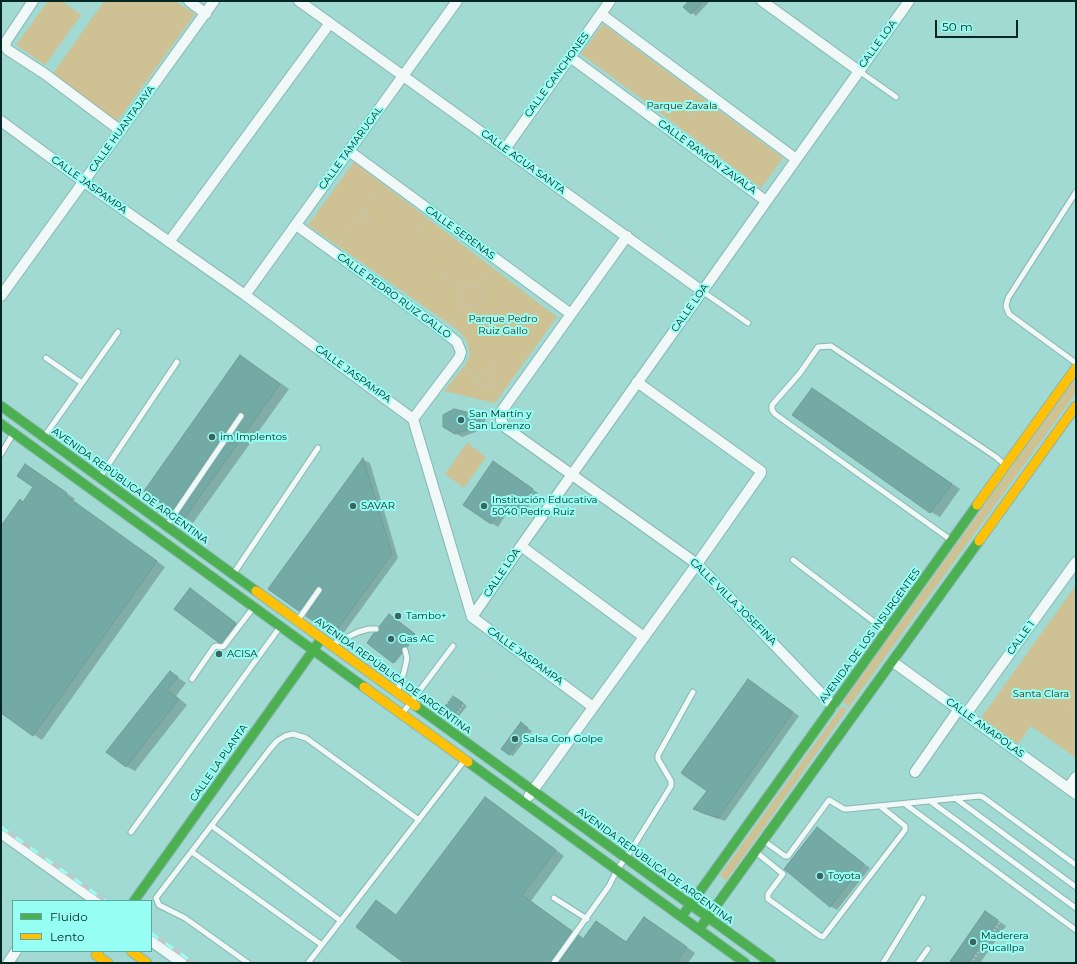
<!DOCTYPE html>
<html>
<head>
<meta charset="utf-8">
<style>
	body { margin:0 }
	#map { position:relative; width:1077px; height:964px; overflow:hidden; background:#a1d9d3; font-family:Montserrat,sans-serif }
	canvas { display:block }
	.frame { position:absolute; inset:0; border:2px solid #042725; pointer-events:none }
	.legend { position:absolute; left:12px; top:900px; width:140px; height:52px; box-sizing:border-box; background:#97fef4; border:1px solid #5ca8a1; margin:0; padding:5px 7px; list-style:none; font-size:12px; color:#042725 }
	.legend li { display:flex; align-items:center; gap:8px; height:20px }
	.legend b { width:20px; border:1px solid #5ca8a1 }
	.scale { position:absolute; left:935px; top:20px; width:83px; height:18px; box-sizing:border-box; border:2px solid #042725; border-top:0; padding-left:5px; font-size:12px; line-height:14px; white-space:nowrap; color:#042725; -webkit-text-stroke:3px #97fef4; paint-order:stroke }
</style>
</head>
<body>
<div id="map">
<canvas width="1077" height="964"></canvas>
<div class="frame"></div>
<ul class="legend">
<li><b style="height:5px;background:#4caf50"></b>Fluido</li>
<li><b style="height:5px;background:#ffc107"></b>Lento</li>
</ul>
<div class="scale">50 m</div>
</div>
<script>
const context = document.querySelector('canvas').getContext('2d');
context.lineJoin = 'round';
function fillPath(path, color) { context.fillStyle = color; context.fill(path, 'evenodd'); }
const poly = rows => new Path2D(rows.map(r => 'M' + r).join(''));
function stroke(path, color, width, dash) { context.strokeStyle = color; context.lineWidth = width; context.lineCap = dash ? 'butt' : 'round'; context.setLineDash(dash || []); context.stroke(path); }
function write(font, color, halo, rows, align = 'center') {
  context.font = font + ' Montserrat,sans-serif'; context.lineWidth = 4; context.setLineDash([]); context.textBaseline = 'middle'; context.strokeStyle = halo; context.fillStyle = color; for (const [text, x, y, turn = 0] of rows) {
    context.save(); context.translate(x, y); context.rotate((+turn || 0) * Math.PI / 180); context.textAlign = isNaN(turn) ? turn : align; if (halo) context.strokeText(text, 0, 0); context.fillText(text, 0, 0); context.restore();
  }
}
const green = poly([
	[48,1,62,1,81,15,45,65,16,45],
	[104,1,175,1,195,14,116,123,52,75],
	[603,24,783,158,761,188,581,54],
	[354,162,557,317,495,403,444,391,466,364,470,354,467,341,459,331,308,225],
	[1076,378,1076,393,849,707,843,702],
	[467,443,486,457,464,488,445,474],
	[1076,585,1076,758,1031,726,1018,744,981,718],
	[842,706,847,710,726,881,720,875]
]);
const shadow = poly([
	[690,1,710,1,696,16,685,7],
	[241,356,289,389,193,523,172,510],
	[813,389,960,489,940,517,931,512],
	[479,416,485,419,486,428,462,437,451,431],
	[364,460,370,463,398,558,340,638,269,588],
	[500,466,538,493,521,517,509,510,498,527,491,523],
	[34,470,75,499,73,501,165,567,42,740,1,712,1,527,24,503,34,487],
	[196,593,242,628,228,646,219,641],
	[391,616,416,636,408,647,404,648,403,653,395,663,394,662,380,632],
	[170,672,186,683,176,696,187,705,135,771,126,766],
	[754,684,799,716,725,821,701,813,695,809,708,791],
	[458,699,467,706,457,719,444,710],
	[525,726,532,731,513,756,509,754],
	[486,798,494,803,564,856,531,901,584,940,596,922,627,943,653,923,695,953,688,963,406,963,397,916],
	[818,828,870,868,837,910,830,906],
	[994,918,1006,926,980,963,950,963]
]);
const building = poly([
	[689,1,704,1,691,14,683,7,689,1],
	[240,355,280,384,184,519,178,515,244,418,244,413,241,412,238,414,172,511,144,491,240,355],
	[812,388,952,484,930,513,792,415,812,388],
	[454,409,479,415,480,425,455,434,443,427,443,415,454,409],
	[363,458,392,554,333,635,306,616,322,592,322,587,319,586,316,588,299,611,268,589,363,458],
	[493,461,533,489,515,515,503,506,491,524,463,505,493,461],
	[25,464,67,493,65,495,157,561,33,736,1,713,1,526,20,499,23,502,33,487,17,476,25,464],
	[190,588,236,623,221,643,218,642,174,609,190,588],
	[389,614,415,634,406,646,402,647,401,652,393,663,367,643,374,633,379,631,379,627,389,614],
	[170,671,178,677,167,690,179,699,126,767,106,752,170,671],
	[748,679,793,712,718,818,693,809,707,791,681,773,748,679],
	[453,696,463,703,452,717,442,710,453,696],
	[521,722,528,728,509,755,501,749,521,722],
	[485,797,556,850,522,895,572,931,550,963,404,963,356,927,376,900,396,915,485,797],
	[817,827,864,864,830,907,784,869,817,827],
	[985,911,998,920,968,963,949,963,985,911],
	[644,917,687,947,676,963,559,963,579,935,583,939,596,921,626,942,644,917]
]);
const path = poly([
	[74,1,87,11],
	[50,65,50,62,94,1],
	[419,70,505,131],
	'688 112a4 4 0 1 1 8 0a4 4 0 1 1-8 0Z',
	[522,143,705,270],
	[361,215,373,224],
	[415,232,426,219],
	[339,245,381,187],
	[438,270,463,288],
	'461 295a11 11 0 1 1 22 0a11 11 0 1 1-22 0Z',
	[479,286,493,268],
	[449,324,466,304],
	[464,367,478,376],
	'476 381a7 7 0 1 1 14 0a7 7 0 1 1-14 0Z',
	[487,375,498,359],
	[488,385,502,395],
	[430,701,467,651],
	[1065,708,1076,715],
	[442,710,484,653],
	[453,719,489,669],
	[488,743,513,710],
	[1,895,13,904],
	[32,901,48,878],
	[971,963,1004,917],
	[1041,963,1052,948]
]);
const lane = poly([
	[859,71,896,97],
	[1076,192,1008,298,1006,306,1009,314,1076,363],
	[702,291,748,323],
	[46,358,82,383],
	[44,437,118,332],
	[1,454,13,434],
	[100,477,177,362],
	[167,525,241,416],
	[951,540,775,414,772,410,772,405,800,373,818,347,831,346,996,457,1005,465],
	[793,560,886,631],
	[234,573,318,448],
	[298,620,319,590],
	[333,644,358,632,369,629,376,629],
	[192,679,214,647,216,646,222,647,224,646,253,608],
	[397,692,404,672,407,658,405,650],
	[402,714,453,646],
	[955,798,1076,887],
	[930,801,1076,908],
	[905,804,1076,930],
	[212,826,341,921],
	[131,832,280,627],
	[764,841,785,856,788,856,829,800,844,809,848,809,979,796,983,797,1076,865],
	[192,852,322,945],
	[756,852,783,874,768,894,768,899,820,936,823,937,905,830,905,826,880,806],
	[554,898,587,919],
	[248,963,185,918,159,905,156,898,270,749,277,741,285,736,293,734,306,738,419,820],
	[308,963,464,761],
	[554,963,609,886,617,870,635,844,671,786,671,781,658,759,658,755,693,692],
	[883,963,923,898],
	[918,963,928,949]
]);
const street = poly([
	[33,1,7,40,5,46,8,50,45,74,121,131],
	[189,1,206,14],
	[299,1,702,291],
	[762,1,859,71],
	[601,14,796,159],
	[570,57,766,201],
	[1,121,84,182,245,295,413,419,472,617,593,707],
	[505,149,610,1],
	[349,151,571,314],
	[296,225,443,331,457,342,461,352,459,358,413,419],
	[627,236,501,412,501,420,505,427,697,564,833,706],
	[169,242,330,23],
	[245,295,457,1],
	[1,296,214,1],
	[521,546,644,637],
	[472,617,521,546,909,1],
	[893,662,1076,794],
	[966,714,1076,562],
	[915,772,959,709],
	[1068,788,1076,777],
	[529,796,697,564,761,473,761,471,637,382],
	[1,833,96,901],
	[151,941,182,963],
	[8,963,16,951]
]);
const fast = poly([
	[1,406,256,591],
	[1,424,364,687],
	[416,706,771,963],
	[468,762,745,963],
	[134,901,319,642],
	[685,912,977,505],
	[703,924,979,541]
]);
const slow = poly([
	[977,505,1076,368],
	[979,541,1076,406],
	[256,591,416,706],
	[364,687,468,762],
	[99,951,96,955,108,963],
	[131,951,147,963]
]);
const rail = poly([
	[1,827,106,901],
	[151,933,194,963]
]);
const markers = [
	[461,420,4,"#3b6562"],
	[212,437,4,"#3b6562"],
	[353,506,4,"#3b6562"],
	[484,506,4,"#3b6562"],
	[398,616,4,"#3b6562"],
	[391,639,4,"#3b6562"],
	[219,654,4,"#3b6562"],
	[515,739,4,"#3b6562"],
	[820,876,4,"#3b6562"],
	[973,942,4,"#3b6562"]
];
const streetNames = [
	["CALLE LOA",878,44,-54],
	["CALLE CANCHONES",557,75,-54],
	["CALLE HUANTAJAYA",122,129,-54],
	["CALLE TAMARUGAL",351,148,-54],
	["CALLE RAMÓN ZAVALA",707,157,36],
	["CALLE AGUA SANTA",523,162,36],
	["CALLE JASPAMPA",89,185,36],
	["CALLE SERENAS",460,233,36],
	["CALLE PEDRO RUIZ GALLO",394,296,36],
	["CALLE LOA",690,308,-55],
	["CALLE JASPAMPA",353,374,36],
	["AVENIDA REPÚBLICA DE ARGENTINA",130,486,36],
	["CALLE LOA",502,573,-56],
	["CALLE VILLA JOSEFINA",733,602,45],
	["AVENIDA DE LOS INSURGENTES",870,636,-54],
	["CALLE 1",1021,638,-54],
	["CALLE JASPAMPA",525,656,36],
	["AVENIDA REPÚBLICA DE ARGENTINA",393,676,36],
	["CALLE AMAPOLAS",985,728,36],
	["CALLE LA PLANTA",219,763,-55],
	["AVENIDA REPÚBLICA DE ARGENTINA",655,866,36]
];
const parkNames = [
	["Parque Zavala",682,106],
	["Parque Pedro",503,319],
	["Ruiz Gallo",503,331],
	["Santa Clara",1041,694]
];
const poiNames = [
	["San Martín y",469,414],
	["San Lorenzo",469,426],
	["im Implentos",220,437],
	["Institución Educativa",492,500],
	["5040 Pedro Ruiz",492,512],
	["SAVAR",361,506],
	["Tambo+",406,616],
	["Gas AC",399,639],
	["ACISA",227,654],
	["Salsa Con Golpe",523,739],
	["Toyota",828,876],
	["Maderera",981,936],
	["Pucallpa",981,948]
];
fillPath(green, '#cec194');
fillPath(shadow, '#0003');
fillPath(building, '#73aaa5');
stroke(building, '#729b96', 1);
stroke(lane, '#88b6b1', 7);
stroke(street, '#88b6b1', 12);
stroke(fast, '#88b6b1', 11);
stroke(slow, '#88b6b1', 11);
stroke(path, '#bacbc9', 2, [1, 3]);
stroke(lane, '#f1f9f8', 5);
stroke(street, '#f1f9f8', 10);
stroke(fast, '#4caf50', 9);
stroke(slow, '#ffc107', 9);
stroke(rail, '#bacbc9', 4.5);
stroke(rail, '#97fef4', 3, [9]);
for (const [x, y, r, color] of markers) { const dot = new Path2D(); dot.arc(x, y, r, 0, 2 * Math.PI); context.fillStyle = color; context.fill(dot); stroke(dot, '#97fef4', 1.5); }
write('10px', '#042725', '#97fef4', streetNames);
write('10px', '#3a2b1a', '#97fef4', parkNames);
write('10px', '#042725', '#97fef4', poiNames, 'left');
</script>
</body>
</html>
